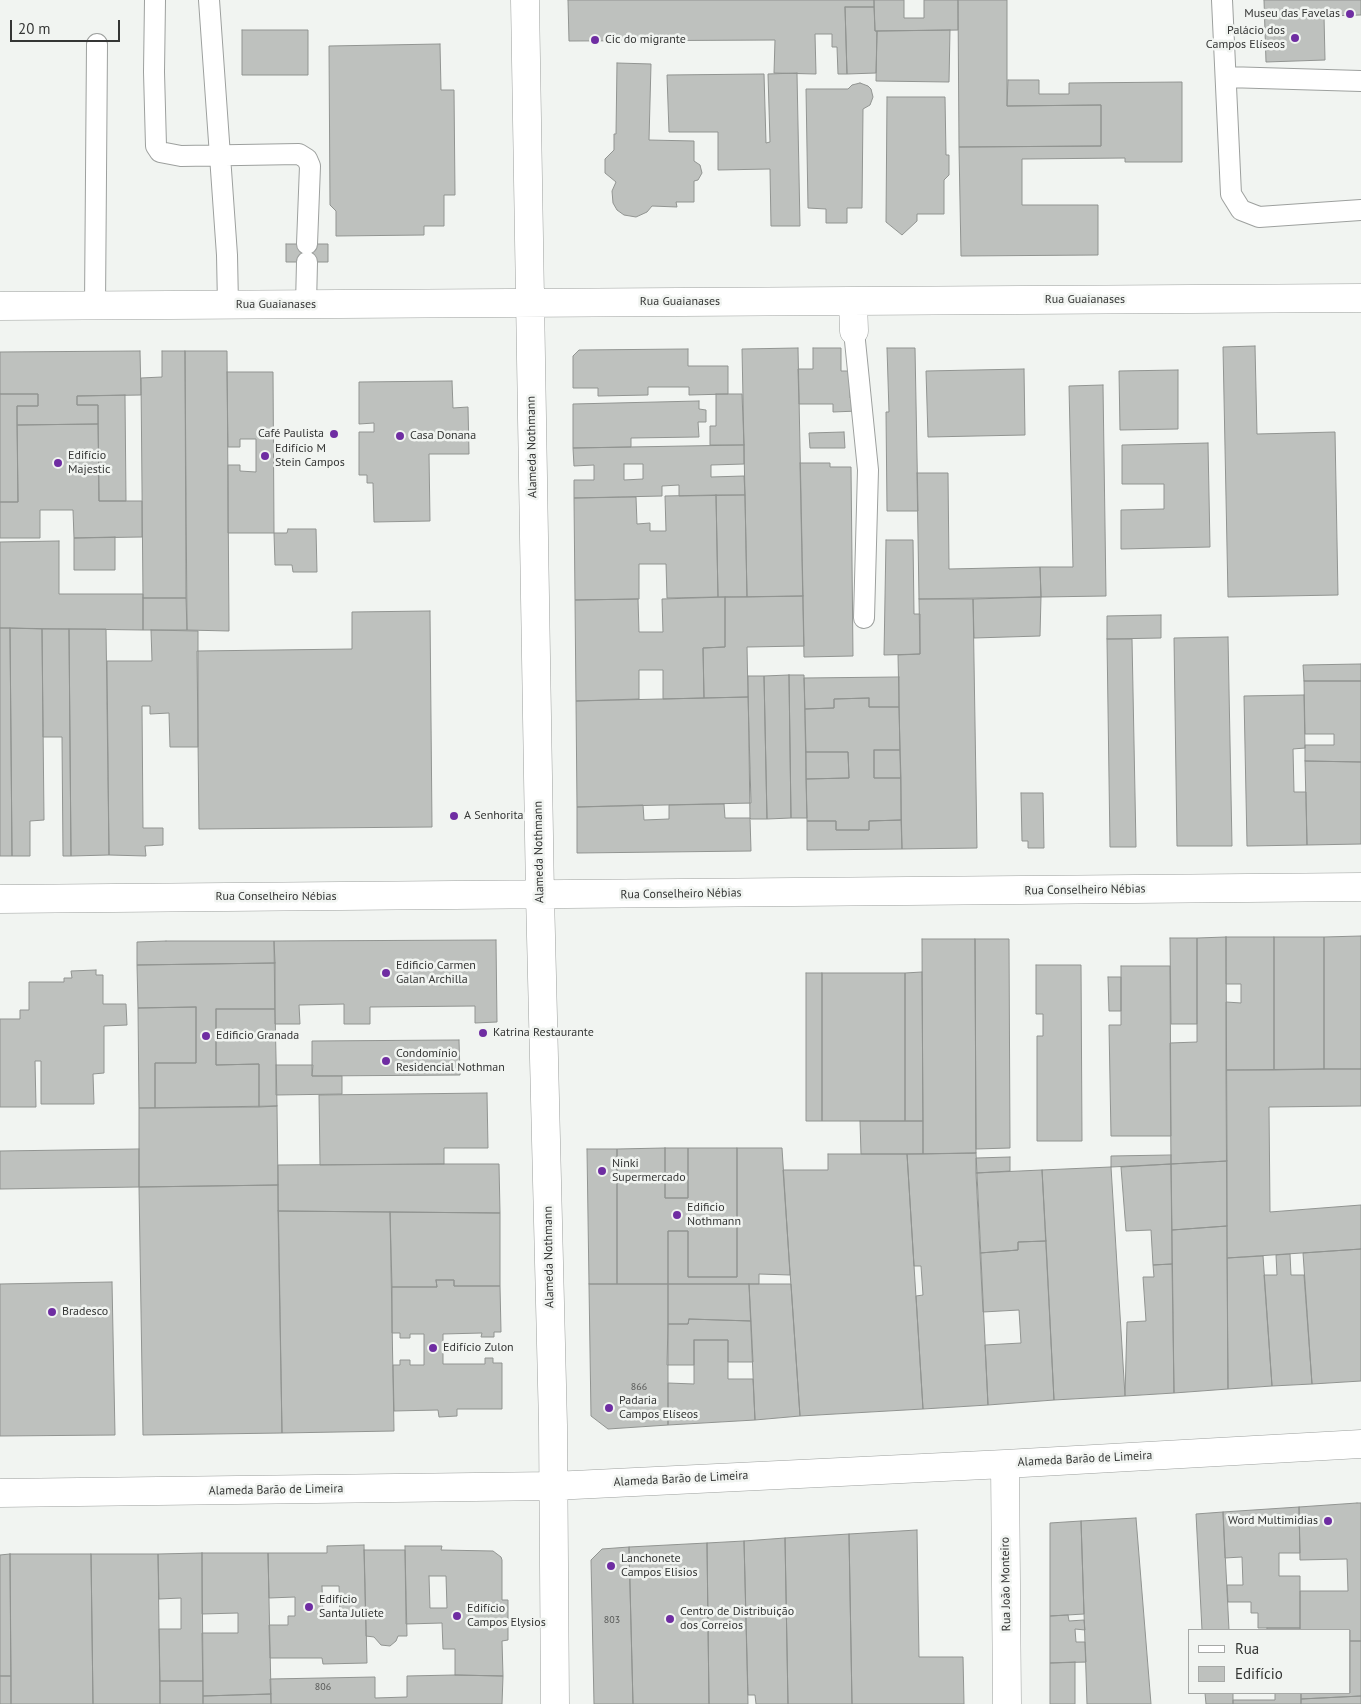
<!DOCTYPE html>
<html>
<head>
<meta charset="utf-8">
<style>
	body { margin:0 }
	#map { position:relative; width:1361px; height:1704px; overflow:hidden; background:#f1f4f1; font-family:"PT Sans",sans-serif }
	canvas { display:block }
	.legend { position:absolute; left:1188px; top:1629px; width:162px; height:65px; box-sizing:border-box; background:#f1f4f1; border:1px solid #a6a8a6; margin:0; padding:6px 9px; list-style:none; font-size:15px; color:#353635 }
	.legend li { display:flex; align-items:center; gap:10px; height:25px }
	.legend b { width:25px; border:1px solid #a6a8a6 }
	.scale { position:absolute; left:10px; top:20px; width:110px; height:22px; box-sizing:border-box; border:2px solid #353635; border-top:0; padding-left:6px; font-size:15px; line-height:18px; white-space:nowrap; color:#353635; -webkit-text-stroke:4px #f1f4f1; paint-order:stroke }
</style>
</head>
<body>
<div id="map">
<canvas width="1361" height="1704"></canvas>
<ul class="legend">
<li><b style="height:6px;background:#fff"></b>Rua</li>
<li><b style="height:14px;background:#bec1be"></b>Edifício</li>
</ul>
<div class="scale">20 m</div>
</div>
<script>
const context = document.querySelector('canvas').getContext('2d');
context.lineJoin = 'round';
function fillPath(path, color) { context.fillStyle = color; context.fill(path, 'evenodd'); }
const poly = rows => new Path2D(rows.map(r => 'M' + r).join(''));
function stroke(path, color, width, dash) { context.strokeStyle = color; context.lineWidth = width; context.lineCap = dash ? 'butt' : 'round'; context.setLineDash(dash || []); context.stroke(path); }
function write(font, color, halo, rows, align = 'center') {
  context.font = font + ' "PT Sans",sans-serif'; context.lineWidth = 5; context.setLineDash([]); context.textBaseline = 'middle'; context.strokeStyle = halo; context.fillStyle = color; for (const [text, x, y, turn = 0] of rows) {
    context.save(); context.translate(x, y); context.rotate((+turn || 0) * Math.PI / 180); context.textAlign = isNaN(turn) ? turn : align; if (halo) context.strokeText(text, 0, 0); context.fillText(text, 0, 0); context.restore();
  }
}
const building = poly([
	[568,0,874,0,874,7,845,7,847,74,838,74,837,47,832,47,832,34,815,34,816,74,774,73,775,40,569,41,568,0],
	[874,0,904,0,904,18,924,18,924,0,958,0,958,30,875,31,874,0],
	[958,0,1007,0,1007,106,1101,105,1101,146,959,147,958,0],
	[1264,0,1361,0,1361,15,1324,16,1325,60,1266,62,1264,0],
	[845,7,874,7,875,31,877,31,876,73,847,74,845,7],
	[242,30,308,30,308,75,242,75,242,30],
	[950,30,949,82,876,81,877,31,950,30],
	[440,44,441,90,454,90,455,195,444,195,444,226,424,226,424,235,336,236,336,211,330,205,329,46,440,44],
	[617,63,651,64,649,140,694,141,694,161,700,165,702,173,698,180,694,181,694,202,676,202,677,207,652,206,647,212,636,217,624,215,617,210,613,203,612,191,616,182,605,173,605,159,614,150,614,134,616,134,617,63],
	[797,73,800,226,771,226,770,169,718,170,718,132,669,132,667,75,764,74,766,143,770,142,768,74,797,73],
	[1008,80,1039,80,1039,94,1069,94,1069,83,1182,82,1182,162,1125,162,1125,158,1022,159,1022,205,1098,205,1098,255,961,256,959,147,1101,146,1101,105,1007,106,1008,80],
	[860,83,868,86,871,89,873,97,870,105,863,109,862,208,847,208,847,223,826,223,826,209,808,208,806,89,848,89,852,85,860,83],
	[887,97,945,97,946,155,949,155,949,175,944,180,944,214,917,214,917,221,902,235,886,222,887,97],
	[286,244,328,244,328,262,286,262,286,244],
	[1255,346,1257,434,1335,432,1338,595,1228,597,1223,347,1255,346],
	[798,348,803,596,747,597,742,349,798,348],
	[813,348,841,348,841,371,850,371,850,398,857,398,858,411,833,412,833,404,799,404,798,369,813,369,813,348],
	[887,348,915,348,918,511,887,511,886,412,889,412,887,348],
	[688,349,688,366,728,366,728,394,689,395,689,387,648,387,648,395,598,396,598,388,573,388,573,356,579,350,688,349],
	[140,351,141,395,77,396,77,405,98,405,98,424,17,425,17,406,38,406,38,394,0,394,0,352,140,351],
	[162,351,185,351,186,598,143,598,141,378,162,377,162,351],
	[185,351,227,351,229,631,187,630,185,351],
	[1024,369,1025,435,928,437,926,371,1024,369],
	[1178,370,1178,429,1120,430,1119,371,1178,370],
	[227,372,273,372,274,533,228,533,228,465,240,465,240,471,256,472,256,439,240,439,240,447,228,447,227,372],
	[452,381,453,408,468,407,469,454,429,454,430,521,374,522,373,483,367,483,367,475,359,475,359,432,374,432,374,423,359,424,359,382,452,381],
	[1103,385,1106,596,1041,597,1040,567,1073,567,1069,386,1103,385],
	[0,394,38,394,38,406,17,406,18,502,0,502,0,394],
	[716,394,742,394,744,445,710,445,710,426,716,426,716,394],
	[125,395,126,501,99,501,98,405,77,405,77,396,125,395],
	[699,401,699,409,706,410,706,422,698,422,699,437,631,438,631,447,573,448,573,404,699,401],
	[98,424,99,501,142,501,142,537,74,538,73,510,40,510,40,538,0,538,0,502,18,502,17,425,98,424],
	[844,432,845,448,810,448,809,433,844,432],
	[1208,443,1210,547,1121,549,1121,510,1164,509,1164,484,1122,484,1122,445,1208,443],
	[744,445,744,464,711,465,711,477,744,476,745,495,679,496,679,485,662,486,662,496,574,498,574,480,594,480,594,465,574,466,573,448,744,445],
	[624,464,643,464,643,479,624,480,624,464],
	[800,463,830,463,830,467,851,467,853,656,804,657,800,463],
	[917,473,948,473,949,569,1040,567,1041,597,919,599,917,473],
	[716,495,718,597,667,598,666,564,639,564,639,599,575,600,574,498,636,497,637,524,650,523,650,531,666,531,665,496,716,495],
	[716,495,745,495,747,597,718,597,716,495],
	[288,529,316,529,317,572,293,572,292,565,275,565,274,533,287,533,288,529],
	[115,537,115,570,74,570,74,538,115,537],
	[886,540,913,540,914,614,920,614,920,654,884,655,886,540],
	[59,541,59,594,143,594,143,630,0,628,0,542,59,541],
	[803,596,804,646,747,647,748,697,704,698,703,648,725,647,725,597,803,596],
	[725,597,725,647,703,648,704,698,663,699,663,670,639,670,639,699,576,701,575,600,638,599,639,632,663,632,662,599,725,597],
	[1041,597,1040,636,974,638,973,599,1041,597],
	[143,598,186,598,187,630,143,630,143,598],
	[919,599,973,599,977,848,902,849,898,655,920,654,919,599],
	[430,611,432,827,199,829,197,651,352,649,352,612,430,611],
	[1161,615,1161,638,1107,639,1107,616,1161,615],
	[0,628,10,628,12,856,0,856,0,628],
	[10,628,42,629,44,820,30,821,30,856,12,856,10,628],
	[42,629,69,629,71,856,63,856,62,737,43,737,42,629],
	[69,629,106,629,109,855,71,856,69,629],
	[151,630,198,631,198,747,170,747,169,713,150,714,150,706,142,706,143,828,163,828,163,845,145,846,146,856,109,855,107,661,152,661,151,630],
	[1228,637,1232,846,1177,846,1174,638,1228,637],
	[1107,639,1132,639,1136,847,1110,847,1107,639],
	[1361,664,1361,681,1304,681,1303,665,1361,664],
	[789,675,791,818,767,819,764,676,789,675],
	[789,675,804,675,807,818,791,818,789,675],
	[748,676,764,676,767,819,751,819,750,818,748,676],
	[899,677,899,707,869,707,869,698,834,699,834,708,805,709,804,678,899,677],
	[1304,681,1361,681,1361,762,1305,761,1305,745,1334,745,1334,734,1305,734,1304,681],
	[1304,695,1305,748,1293,749,1294,792,1306,792,1307,845,1247,846,1244,696,1304,695],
	[748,697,751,803,577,807,576,701,748,697],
	[869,698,869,707,899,707,900,750,874,750,874,778,901,778,901,820,869,821,869,830,836,830,836,821,807,821,806,779,849,778,848,752,806,752,805,709,834,708,834,699,869,698],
	[874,750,900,750,901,778,874,778,874,750],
	[806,752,848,752,849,778,806,779,806,752],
	[1305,761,1361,762,1361,844,1307,845,1305,761],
	[1021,793,1043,793,1044,848,1028,848,1028,841,1022,841,1021,793],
	[724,804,725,818,750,818,751,851,577,853,577,807,643,805,644,820,669,819,669,805,724,804],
	[901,820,902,849,807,850,807,821,836,821,836,830,869,830,869,821,901,820],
	[1361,936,1361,1069,1324,1069,1324,937,1361,936],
	[1226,937,1227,1161,1171,1164,1170,1043,1197,1042,1197,938,1226,937],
	[1226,937,1274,937,1274,1070,1226,1070,1226,1002,1241,1003,1241,984,1226,984,1226,937],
	[1274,937,1324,937,1324,1069,1274,1070,1274,937],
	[1170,938,1197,938,1197,1024,1171,1024,1170,938],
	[922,939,975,939,976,1153,923,1154,922,939],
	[975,939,1009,939,1010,1148,976,1149,975,939],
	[496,940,497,1022,475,1023,475,1006,370,1007,370,1024,344,1024,344,1004,299,1005,300,1024,275,1024,274,941,496,940],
	[166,941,274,941,275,963,137,965,137,942,166,941],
	[275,963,275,1009,216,1009,216,1065,259,1064,259,1107,155,1108,155,1063,196,1063,196,1007,138,1008,137,965,275,963],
	[1036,965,1081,965,1082,1141,1037,1141,1037,1036,1043,1036,1043,1014,1036,1014,1036,965],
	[1121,966,1170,966,1171,1136,1111,1136,1109,1025,1121,1025,1121,966],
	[96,970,96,975,103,975,103,1004,126,1004,127,1025,104,1026,104,1073,93,1074,94,1104,41,1104,41,1061,35,1061,36,1107,0,1107,0,1019,20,1019,20,1010,29,1010,29,982,64,982,64,978,72,978,71,971,96,970],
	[922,972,923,1121,905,1121,905,973,922,972],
	[806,973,822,973,822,1121,806,1121,806,973],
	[822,973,905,973,905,1121,822,1121,822,973],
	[1108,977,1121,977,1121,1011,1109,1011,1108,977],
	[196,1007,196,1063,155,1063,155,1108,139,1108,138,1008,196,1007],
	[216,1009,275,1009,277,1106,259,1107,259,1064,216,1065,216,1009],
	[459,1040,460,1075,312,1076,312,1041,459,1040],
	[276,1065,313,1065,312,1076,342,1076,342,1094,276,1095,276,1065],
	[1324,1069,1361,1069,1361,1106,1269,1107,1270,1212,1361,1205,1361,1249,1227,1258,1226,1070,1324,1069],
	[487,1093,488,1148,444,1148,444,1164,320,1165,319,1095,487,1093],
	[277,1106,278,1185,139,1187,139,1108,277,1106],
	[860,1121,923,1121,923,1154,861,1154,860,1121],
	[665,1148,665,1198,688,1198,688,1148,737,1148,737,1277,688,1277,688,1231,668,1231,668,1284,617,1284,617,1149,665,1148],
	[665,1148,688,1148,688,1198,665,1198,665,1148],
	[737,1148,782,1148,790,1275,759,1274,759,1284,668,1284,668,1231,688,1231,688,1277,737,1277,737,1148],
	[139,1149,139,1187,0,1189,0,1151,139,1149],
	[587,1149,617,1149,617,1284,589,1284,587,1149],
	[976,1153,988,1405,923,1409,916,1296,923,1295,921,1266,914,1266,907,1154,976,1153],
	[828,1154,907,1154,923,1409,800,1416,783,1170,828,1170,828,1154],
	[1171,1155,1171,1164,1111,1167,1111,1156,1171,1155],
	[1010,1157,1010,1171,976,1173,976,1158,1010,1157],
	[1227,1161,1227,1226,1172,1230,1171,1164,1227,1161],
	[444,1164,499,1164,500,1213,278,1211,278,1165,444,1164],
	[1171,1164,1172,1264,1153,1265,1151,1230,1126,1231,1121,1167,1171,1164],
	[1111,1167,1125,1396,1054,1400,1042,1170,1111,1167],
	[1042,1170,1046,1241,1018,1242,1018,1250,980,1253,976,1173,1042,1170],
	[278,1185,282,1433,143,1435,139,1187,278,1185],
	[278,1211,390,1212,394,1431,282,1433,278,1211],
	[390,1212,500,1213,500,1286,454,1286,454,1280,436,1280,437,1287,392,1287,390,1212],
	[1227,1226,1228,1389,1174,1393,1172,1230,1227,1226],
	[1046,1241,1054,1400,988,1405,985,1345,1021,1343,1019,1310,983,1312,980,1253,1018,1250,1018,1242,1046,1241],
	[1361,1249,1361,1381,1312,1384,1303,1253,1361,1249],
	[1290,1254,1291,1275,1304,1275,1312,1384,1272,1386,1264,1275,1277,1275,1276,1255,1290,1254],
	[1263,1256,1272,1386,1228,1389,1227,1258,1263,1256],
	[1172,1264,1174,1393,1125,1396,1127,1322,1146,1321,1143,1277,1154,1277,1153,1265,1172,1264],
	[436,1280,454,1280,454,1286,500,1286,501,1332,494,1332,494,1337,481,1337,482,1333,443,1334,443,1364,485,1364,485,1358,493,1358,493,1363,502,1363,502,1409,457,1409,457,1416,439,1417,438,1410,394,1411,393,1365,400,1365,400,1360,410,1360,410,1365,424,1365,424,1334,410,1334,410,1338,400,1338,400,1333,392,1333,392,1287,437,1287,436,1280],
	[112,1282,115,1435,0,1436,0,1284,112,1282],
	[589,1284,668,1284,668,1425,608,1429,591,1416,589,1284],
	[668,1284,749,1284,751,1321,689,1319,688,1324,668,1324,668,1284],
	[749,1284,791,1284,800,1416,755,1420,749,1284],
	[689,1319,751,1321,753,1362,728,1362,728,1340,694,1340,694,1365,667,1365,668,1324,688,1324,689,1319],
	[694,1340,728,1340,728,1379,753,1379,755,1420,668,1425,668,1383,694,1384,694,1340],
	[1357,1503,1361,1503,1361,1641,1350,1641,1350,1630,1300,1630,1300,1591,1348,1591,1347,1559,1300,1560,1299,1507,1357,1503],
	[1299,1507,1300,1553,1279,1553,1279,1576,1300,1576,1300,1628,1258,1628,1258,1613,1251,1613,1251,1602,1228,1602,1227,1585,1243,1585,1242,1557,1225,1558,1223,1512,1299,1507],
	[1223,1512,1229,1630,1202,1630,1196,1514,1223,1512],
	[1136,1518,1151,1704,1087,1704,1081,1521,1136,1518],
	[1081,1521,1084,1614,1050,1616,1050,1523,1081,1521],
	[917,1530,919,1657,963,1657,964,1704,852,1704,849,1534,917,1530],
	[849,1534,852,1704,788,1704,785,1538,849,1534],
	[785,1538,788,1704,756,1704,755,1695,748,1695,744,1541,785,1538],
	[744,1541,748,1704,709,1704,707,1543,744,1541],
	[707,1543,709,1704,633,1704,629,1547,707,1543],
	[364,1545,367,1663,323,1664,322,1658,270,1658,269,1625,288,1625,288,1616,295,1616,295,1597,269,1598,268,1553,327,1553,327,1546,364,1545],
	[322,1586,339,1586,340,1615,323,1616,322,1586],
	[405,1546,442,1546,441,1550,493,1551,501,1557,502,1560,502,1600,508,1600,508,1640,502,1641,503,1676,455,1675,455,1649,443,1649,442,1623,406,1624,405,1546],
	[429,1576,446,1576,447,1608,430,1608,429,1576],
	[629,1547,633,1704,594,1704,591,1560,602,1549,629,1547],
	[364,1550,405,1550,407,1636,398,1636,396,1641,390,1646,381,1645,374,1637,366,1636,364,1550],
	[202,1553,203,1681,160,1681,159,1629,181,1629,181,1598,159,1599,158,1554,202,1553],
	[202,1553,268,1553,271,1694,203,1696,202,1633,238,1633,238,1613,202,1614,202,1553],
	[10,1554,11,1676,0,1676,0,1555,10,1554],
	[10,1554,91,1554,93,1704,11,1704,10,1554],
	[91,1554,158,1554,160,1704,93,1704,91,1554],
	[1068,1615,1069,1621,1084,1620,1085,1630,1075,1629,1076,1642,1085,1642,1086,1662,1050,1663,1050,1616,1068,1615],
	[1267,1628,1300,1628,1300,1630,1267,1630,1267,1628],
	[1350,1641,1361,1641,1361,1696,1301,1699,1301,1693,1350,1693,1350,1641],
	[1075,1662,1075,1704,1050,1704,1050,1663,1075,1662],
	[455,1675,503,1676,502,1704,271,1704,270,1679,375,1677,375,1698,407,1697,407,1676,455,1675],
	[0,1676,11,1676,11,1704,0,1704,0,1676],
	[160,1681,203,1681,203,1704,160,1704,160,1681],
	[1205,1693,1233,1693,1233,1704,1206,1704,1205,1693],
	[1275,1693,1301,1693,1301,1704,1233,1704,1233,1700,1275,1700,1275,1693],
	[271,1694,271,1704,203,1704,203,1696,271,1694],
	[1361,1696,1361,1704,1301,1704,1301,1699,1361,1696]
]);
const lane = poly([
	[155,0,154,72,156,146,160,152,181,156,299,154,307,159,310,166,307,244],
	[209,0,227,255,228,305],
	[1222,0,1231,194,1241,210,1259,217,1361,210],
	[1226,77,1361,81],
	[306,305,307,262],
	[95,306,97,44],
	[854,331,868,470,864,618]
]);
const street = poly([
	[525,0,540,895,553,1425,555,1704],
	[853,301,854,331],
	[0,306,1361,298],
	[0,899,1361,887],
	[1005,1464,1007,1704],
	[0,1493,553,1486,1005,1464,1361,1444]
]);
const markers = [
	[1350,14,5,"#6f2da2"],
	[1295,38,5,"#6f2da2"],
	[595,40,5,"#6f2da2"],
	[334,434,5,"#6f2da2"],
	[400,436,5,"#6f2da2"],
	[265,456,5,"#6f2da2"],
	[58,463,5,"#6f2da2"],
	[454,816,5,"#6f2da2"],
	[386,973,5,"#6f2da2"],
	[483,1033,5,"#6f2da2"],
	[206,1036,5,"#6f2da2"],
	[386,1061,5,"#6f2da2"],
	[602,1171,5,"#6f2da2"],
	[677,1215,5,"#6f2da2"],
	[52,1312,5,"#6f2da2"],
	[433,1348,5,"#6f2da2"],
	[609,1408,5,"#6f2da2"],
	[1328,1521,5,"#6f2da2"],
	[611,1566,5,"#6f2da2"],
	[309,1607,5,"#6f2da2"],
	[457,1616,5,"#6f2da2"],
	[670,1619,5,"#6f2da2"]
];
const numberNames = [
	["866",639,1387],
	["803",612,1620],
	["806",323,1687]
];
const poiNames = [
	["Museu das Favelas",1340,14,"right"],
	["Palácio dos",1285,31,"right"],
	["Campos Elíseos",1285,45,"right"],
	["Cic do migrante",605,40],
	["Café Paulista",324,434,"right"],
	["Casa Donana",410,436],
	["Edifício M",275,449],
	["Stein Campos",275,463],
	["Edifício",68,456],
	["Majestic",68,470],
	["A Senhorita",464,816],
	["Edificio Carmen",396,966],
	["Galan Archilla",396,980],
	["Katrina Restaurante",493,1033],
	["Edificio Granada",216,1036],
	["Condomínio",396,1054],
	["Residencial Nothman",396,1068],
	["Ninki",612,1164],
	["Supermercado",612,1178],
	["Edificio",687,1208],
	["Nothmann",687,1222],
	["Bradesco",62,1312],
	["Edifício Zulon",443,1348],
	["Padaria",619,1401],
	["Campos Elíseos",619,1415],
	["Word Multimidias",1318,1521,"right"],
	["Lanchonete",621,1559],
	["Campos Elisios",621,1573],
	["Edifício",319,1600],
	["Santa Juliete",319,1614],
	["Edifício",467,1609],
	["Campos Elysios",467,1623],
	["Centro de Distribuição",680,1612],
	["dos Correios",680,1626]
];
const streetNames = [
	["Rua Guaianases",1085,300],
	["Rua Guaianases",680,302],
	["Rua Guaianases",276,305],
	["Alameda Nothmann",532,447,-91],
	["Alameda Nothmann",539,852,-91],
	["Rua Conselheiro Nébias",1085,890,-1],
	["Rua Conselheiro Nébias",681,894,-1],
	["Rua Conselheiro Nébias",276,897],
	["Alameda Nothmann",549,1257,-91],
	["Alameda Barão de Limeira",1085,1459,-3],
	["Alameda Barão de Limeira",681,1479,-3],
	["Alameda Barão de Limeira",276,1490,-1],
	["Rua João Monteiro",1006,1584,-91]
];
fillPath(building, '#bec1be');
stroke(building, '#919491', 1);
stroke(lane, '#9da09e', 22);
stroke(street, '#9da09e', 29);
stroke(lane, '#fff', 20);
stroke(street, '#fff', 28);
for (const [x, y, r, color] of markers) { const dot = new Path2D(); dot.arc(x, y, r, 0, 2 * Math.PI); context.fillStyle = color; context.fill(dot); stroke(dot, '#f1f4f1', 2); }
write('10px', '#575957', null, numberNames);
write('12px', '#353635', '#f1f4f1', poiNames, 'left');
write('12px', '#353635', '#f1f4f1', streetNames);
</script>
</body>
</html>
